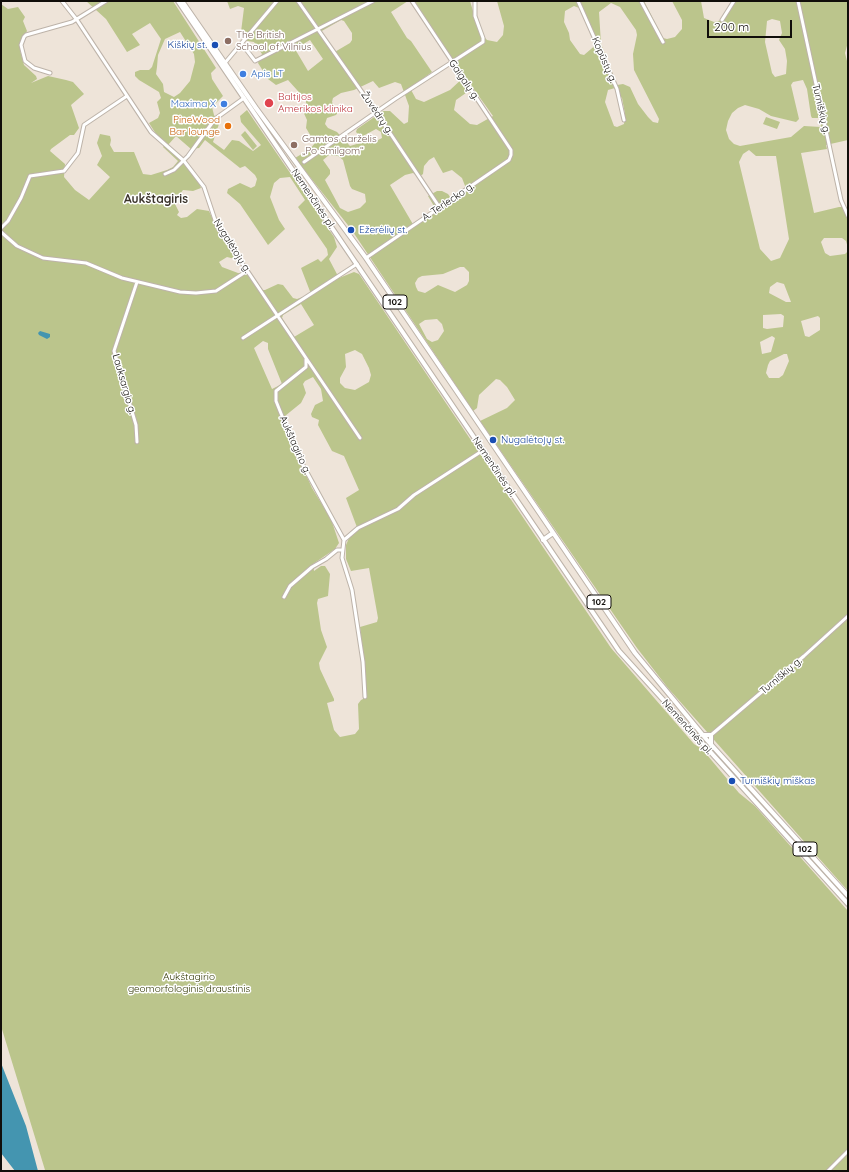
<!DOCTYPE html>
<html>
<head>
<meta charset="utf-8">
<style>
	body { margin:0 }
	#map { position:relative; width:849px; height:1172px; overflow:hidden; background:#eee4d9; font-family:Quicksand,sans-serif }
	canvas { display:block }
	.frame { position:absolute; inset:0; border:2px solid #110e0a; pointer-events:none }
	.scale { position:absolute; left:707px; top:20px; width:85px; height:18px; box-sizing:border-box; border:2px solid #110e0a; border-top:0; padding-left:5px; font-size:12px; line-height:14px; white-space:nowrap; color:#110e0a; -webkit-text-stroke:3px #fff; paint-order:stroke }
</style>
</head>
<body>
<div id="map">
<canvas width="849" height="1172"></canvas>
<div class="frame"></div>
<div class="scale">200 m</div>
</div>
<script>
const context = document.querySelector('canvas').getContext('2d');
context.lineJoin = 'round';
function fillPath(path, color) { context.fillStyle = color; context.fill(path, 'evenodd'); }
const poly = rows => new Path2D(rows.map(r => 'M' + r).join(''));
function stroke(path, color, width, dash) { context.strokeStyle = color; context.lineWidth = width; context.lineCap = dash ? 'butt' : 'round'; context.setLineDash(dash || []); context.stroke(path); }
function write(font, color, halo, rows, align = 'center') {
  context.font = font + ' Quicksand,sans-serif'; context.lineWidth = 3; context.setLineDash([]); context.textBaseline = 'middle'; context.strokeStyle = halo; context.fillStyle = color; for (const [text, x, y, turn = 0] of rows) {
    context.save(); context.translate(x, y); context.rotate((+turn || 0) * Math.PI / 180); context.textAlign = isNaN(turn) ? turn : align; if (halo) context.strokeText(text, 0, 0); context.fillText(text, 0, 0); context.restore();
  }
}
const green = poly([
	[86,1,173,1,216,68,211,73,212,79,223,96,212,107,214,115,219,124,213,142,224,150,232,140,239,141,253,151,261,145,241,122,240,116,247,110,334,237,337,247,329,259,339,278,354,272,359,274,611,648,694,744,702,749,739,793,755,806,848,911,848,1171,45,1170,1,1026,1,4,8,9,18,7,25,17,23,21,27,31,20,44,20,50,24,65,36,76,37,79,31,83,48,76,66,80,73,82,84,94,71,105,79,128,74,135,70,135,51,149,50,151,65,164,64,177,75,190,89,200,110,177,97,165,102,156,97,143,100,134,110,136,111,140,110,145,114,152,134,152,143,174,151,175,167,170,173,167,178,161,163,147,166,143,158,137,149,123,158,118,160,113,157,102,161,98,159,92,139,80,135,76,135,72,140,70,149,70,152,67,161,39,150,23,132,34,140,45,127,52,106,19],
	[180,32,194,54,195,62,190,81,180,93,174,97,164,92,163,84,156,74,157,67,158,55,165,39],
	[176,136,191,149,199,148,205,140,240,168,245,166,255,175,257,179,255,186,251,188,240,183,228,189,227,193,240,204,268,245,285,229,279,220,270,197,274,183,280,178,290,177,305,200,298,207,327,249,328,255,321,262,318,259,301,268,311,294,297,299,293,298,283,285,278,284,265,290,260,290,248,274,238,273,222,267,219,262,227,257,235,259,236,257,214,222,209,211,197,209,187,217,181,218,177,215,179,212,174,202,183,190,193,191,201,188,196,174,168,145],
	[301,304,314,325,294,337,282,318,283,315],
	[263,341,268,343,268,349,282,384,272,389,254,348],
	[355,350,362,354,369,368,371,375,369,382,355,390,345,388,340,383,340,378,346,367,345,354],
	[313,377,321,389,323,401,315,405,311,414,312,417,319,420,318,425,332,451,344,456,359,490,346,498,358,530,349,538,346,545,346,559,351,571,369,568,378,618,377,622,360,627,367,697,361,700,358,704,359,729,355,734,340,737,334,730,327,703,334,701,334,699,320,669,319,663,327,647,321,630,317,603,318,599,328,596,330,574,325,566,321,566,314,571,313,564,335,549,339,543,331,519,312,488,282,422,285,416,301,403,306,393,303,384,305,381],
	[227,1,408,1,391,12,407,38,411,41,432,72,410,88,416,99,424,102,450,90,464,77,414,1,412,1,470,1,479,31,487,40,497,42,503,35,504,26,497,1,644,1,663,38,667,39,675,37,682,29,682,20,672,1,701,1,704,18,714,22,722,20,736,1,848,1,848,42,845,53,848,65,848,140,826,145,827,149,801,153,814,213,839,207,847,207,848,209,848,248,846,241,842,238,824,238,821,242,825,253,830,256,845,254,848,251,848,891,668,688,637,648,480,421,507,408,515,400,507,387,500,380,496,379,479,395,477,408,473,411,351,229,295,158,310,149,315,143,306,128,307,120,301,107,306,105,306,100,288,80,276,85,268,79,258,63,262,54,254,42,247,41,241,32,244,8,238,6,230,9],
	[611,3,620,7,636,30,637,35,633,54,634,70,659,119,658,123,653,122,648,117,638,104,630,87,623,84,617,85,601,44,599,12],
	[574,6,579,8,598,43,584,55,580,54,570,40,569,33,564,22,565,11],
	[772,19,780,21,782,33,779,40,785,49,787,61,786,74,775,77,772,73,765,42,767,21],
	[341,20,344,21,352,33,352,40,350,43,333,53,320,32],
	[310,40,323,59,308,71,295,49],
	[803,80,807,89,811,116,812,118,820,118,821,127,804,126,791,137,740,146,734,144,729,139,726,130,728,121,732,113,738,108,745,105,759,109,771,116,796,122,799,119,791,85,793,82],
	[373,81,379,88,395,82,401,84,409,106,408,122,404,124,390,111,383,111,357,129,356,132,359,135,363,136,376,129,381,132,382,138,372,143,360,143,350,146,337,132,328,128,325,124,327,118,336,115,338,112,332,102,333,98,341,93,354,90],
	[473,88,493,116,477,125,470,124,454,110,456,100],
	[615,88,616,93,622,98,625,114,624,124,617,127,614,126,605,102,608,90],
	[749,150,756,156,776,156,789,239,780,258,771,261,760,249,739,162,743,154],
	[329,155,338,156,343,160,350,186,352,189,365,194,366,202,360,208,348,212,340,208,325,180,330,174,330,170,323,160],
	[434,157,443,173,452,170,462,178,467,191,453,201,448,194,442,191,437,191,428,196,437,211,414,226,390,185,405,175,413,173,419,177,423,174,424,166,429,160],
	[460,267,464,267,469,272,469,281,467,285,455,292,438,285,425,293,418,291,416,287,415,283,418,278,422,276,443,274],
	[777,282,784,284,791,302,786,302,769,293,770,287],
	[781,314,784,316,783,327,767,329,763,328,763,315],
	[818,316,820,318,820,330,809,337,805,336,801,321],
	[437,319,442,324,444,331,438,340,432,342,427,339,419,324,425,320],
	[772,336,775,338,771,352,762,354,760,342],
	[784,354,787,354,789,361,783,375,779,378,769,378,766,373,768,365,770,361],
	[766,117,780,122,777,129,763,124],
	[245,131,257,146,253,150,241,135]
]);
const water = poly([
	[40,331,50,334,50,337,47,339,39,335,38,333],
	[1,1063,26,1126,38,1171,15,1171,1,1153]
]);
const minor = poly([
	[62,1,77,20,151,132,184,161,204,187,217,226,360,438],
	[298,1,376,112,440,208],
	[578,1,617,89,624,120],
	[641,1,663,42],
	[798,1,841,200,848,216],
	[722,20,734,1],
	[242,44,255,61,373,1],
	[224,64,277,1],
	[50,73,34,68,25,61,21,45,24,37,26,35,72,22,106,1],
	[304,162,395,99,483,42,483,38,475,16,475,1],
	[165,174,174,170,188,156,215,119,244,98],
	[1,228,8,221,21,198,30,176,64,171,78,153,84,125,127,96],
	[1,232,17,246,43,258,86,263,122,278,180,292,196,293,216,291,247,271],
	[366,258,509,160,511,155,511,150,412,1],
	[243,338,357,264],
	[306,359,306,367,276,391,276,401,298,456,344,540],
	[137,442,136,425,114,351,137,282],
	[284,597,290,586,312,567,326,559,337,550,342,550],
	[365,697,363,662,352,590,342,558,344,540,358,528,398,509,414,495,482,451],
	[711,735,804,656,848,616],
	[828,1171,848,1151]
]);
const major = poly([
	[178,1,619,651,848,904],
	[182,1,256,108,366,258,635,653,707,740,848,896],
	[543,540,553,533],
	[702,735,711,735,711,745]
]);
const markers = [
	[228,41,4,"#8d6e63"],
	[215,45,4,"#1a4fb4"],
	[243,74,4,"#3f7fe0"],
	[269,103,5,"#e0444e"],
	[224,104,4,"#3f7fe0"],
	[228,126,4,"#e8710a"],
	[294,145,4,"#8d6e63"],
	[351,230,4,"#1a4fb4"],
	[493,440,4,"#1a4fb4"],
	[732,781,4,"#1a4fb4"]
];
const shields = [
	[395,302,24],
	[599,602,24],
	[805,849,24]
];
const shieldNames = [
	["102",395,302],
	["102",599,602],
	["102",805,849]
];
const educationNames = [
	["The British",236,35],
	["School of Vilnius",236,47],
	["Gamtos darželis",302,139],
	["„Po Smilgom“",302,151]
];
const transitNames = [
	["Kiškių st.",207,45,"right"],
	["Ežerėlių st.",359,230],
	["Nugalėtojų st.",501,440],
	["Turniškių miškas",740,781]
];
const streetNames = [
	["Kopūstų g.",604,60,67],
	["Gaigalų g.",464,80,56],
	["Turniškių g.",821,109,77],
	["Žuvėdrų g.",377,113,56],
	["Nemenčinės pl.",313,199,56],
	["A. Terlecko g.",448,202,-34],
	["Nugalėtojų g.",232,246,58],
	["Lauksargio g.",124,384,74],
	["Aukštagirio g.",295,445,66],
	["Nemenčinės pl.",494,467,56],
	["Turniškių g.",781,676,-40],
	["Nemenčinės pl.",687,727,48]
];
const shopNames = [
	["Apis LT",251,74],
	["Maxima X",216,104,"right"]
];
const healthNames = [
	["Baltijos",278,97],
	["Amerikos klinika",278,109]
];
const foodNames = [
	["PineWood",220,120],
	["Bar lounge",220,132]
];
const parkNames = [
	["Aukštagirio",189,977],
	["geomorfologinis draustinis",189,989]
];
const quarterNames = [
	["Aukštagiris",156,199]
];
fillPath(green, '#bbc58c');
fillPath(water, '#4495b0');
stroke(minor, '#bdb3a9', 5);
stroke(major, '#bdb3a9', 6);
stroke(minor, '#fff', 3);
stroke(major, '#fff', 4);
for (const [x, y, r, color] of markers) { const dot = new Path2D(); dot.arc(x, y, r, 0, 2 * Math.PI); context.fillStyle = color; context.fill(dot); stroke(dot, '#fff', 1.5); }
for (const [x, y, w] of shields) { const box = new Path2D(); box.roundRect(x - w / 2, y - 7, w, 14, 3); context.fillStyle = '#fff'; context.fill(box); stroke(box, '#110e0a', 1); }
write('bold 9px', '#110e0a', null, shieldNames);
write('10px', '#785e54', '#fff', educationNames, 'left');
write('10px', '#164399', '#fff', transitNames, 'left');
write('10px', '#110e0a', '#fff', streetNames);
write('10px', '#366cbe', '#fff', shopNames, 'left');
write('10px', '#be3a42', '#fff', healthNames, 'left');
write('10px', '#c56008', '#fff', foodNames, 'right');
write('10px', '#323804', '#fff', parkNames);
write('bold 12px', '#3a332a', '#fff', quarterNames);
</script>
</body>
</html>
